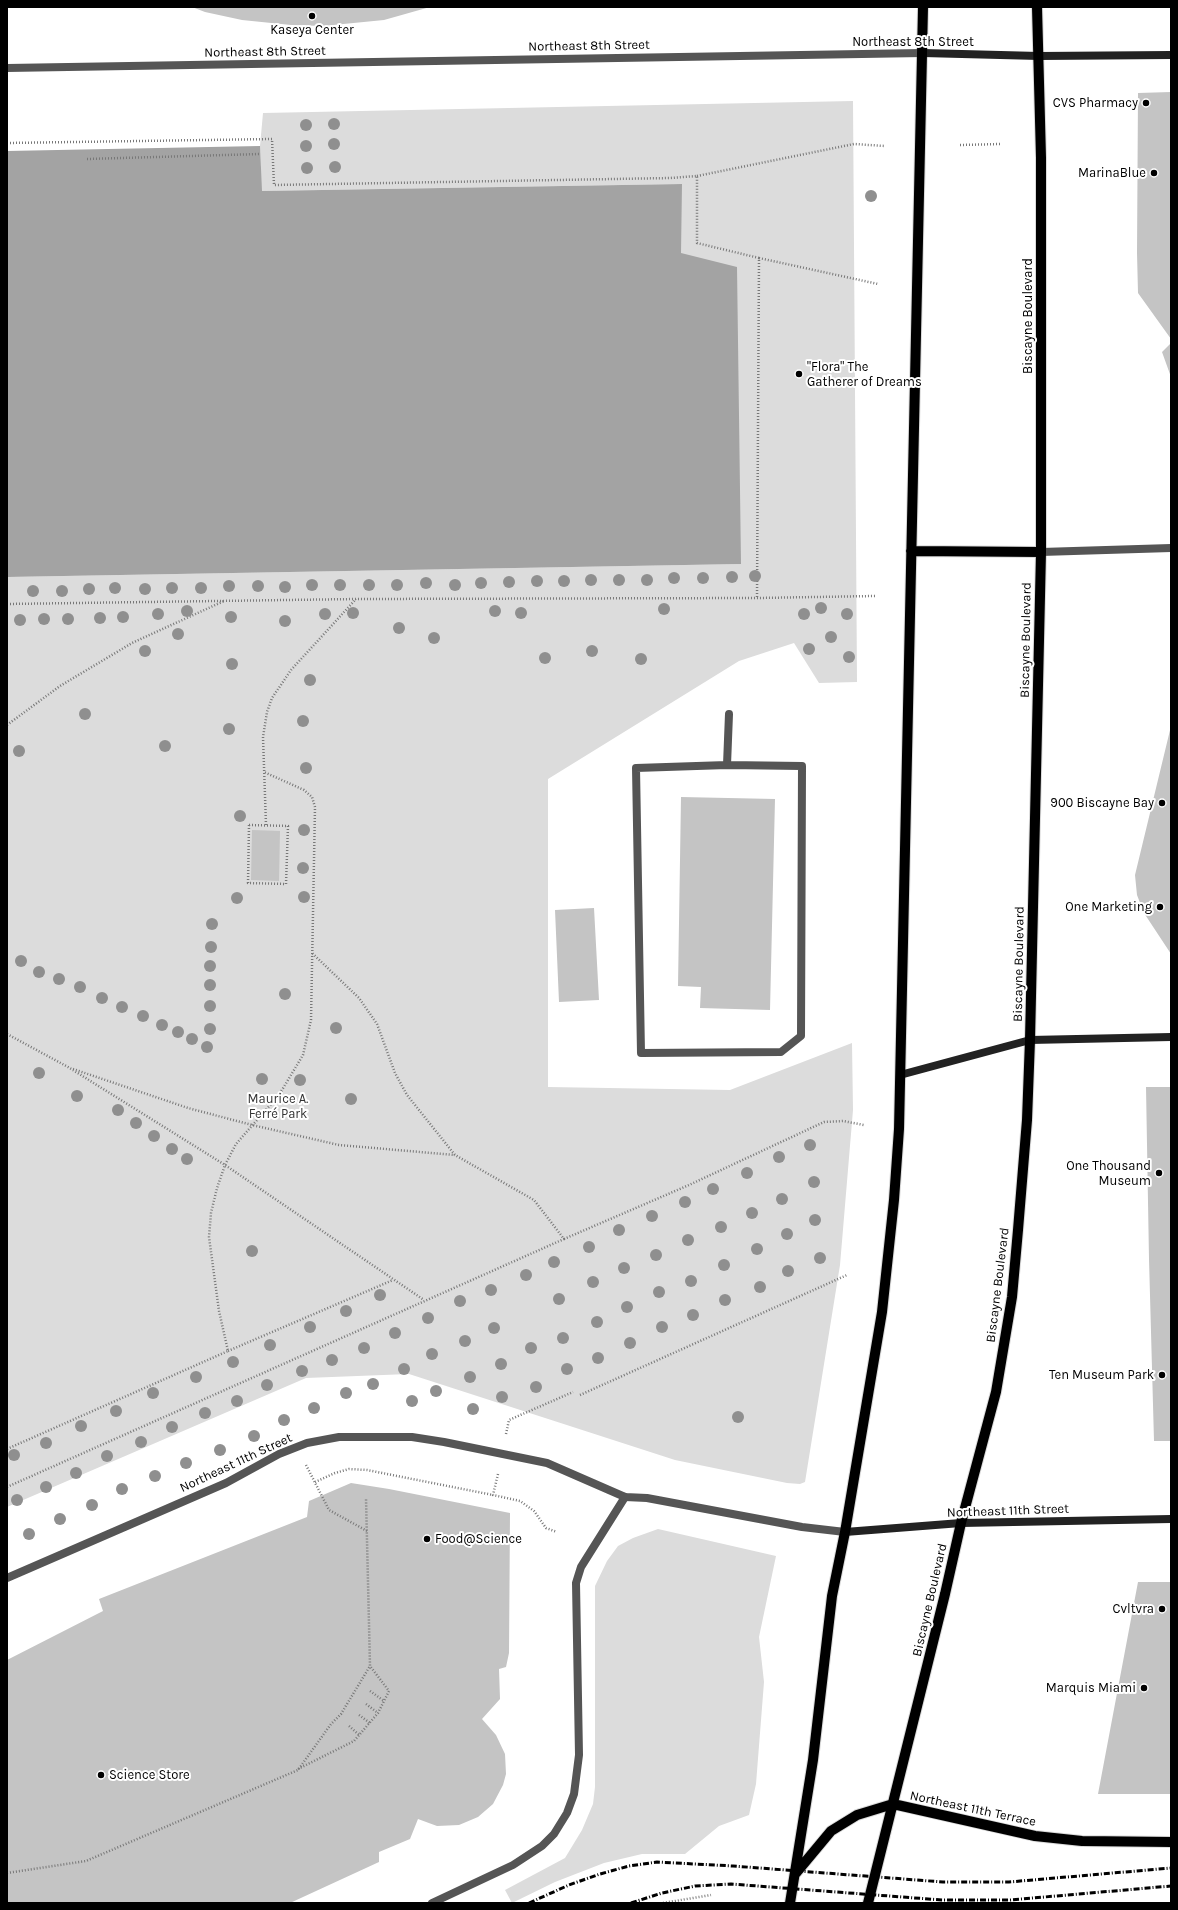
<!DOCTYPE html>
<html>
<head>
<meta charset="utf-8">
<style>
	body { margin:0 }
	#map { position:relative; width:1178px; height:1910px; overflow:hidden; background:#fff; font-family:Karla,sans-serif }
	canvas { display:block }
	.frame { position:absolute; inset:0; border:8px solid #000; pointer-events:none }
</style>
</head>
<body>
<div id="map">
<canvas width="1178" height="1910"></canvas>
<div class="frame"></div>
</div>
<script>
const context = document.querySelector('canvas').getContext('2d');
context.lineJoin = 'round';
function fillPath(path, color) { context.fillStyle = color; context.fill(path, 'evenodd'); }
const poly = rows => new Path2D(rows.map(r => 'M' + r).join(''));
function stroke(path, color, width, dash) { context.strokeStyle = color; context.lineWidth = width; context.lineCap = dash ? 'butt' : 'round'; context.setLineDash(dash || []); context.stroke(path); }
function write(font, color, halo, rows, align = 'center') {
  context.font = font + ' Karla,sans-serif'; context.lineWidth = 4; context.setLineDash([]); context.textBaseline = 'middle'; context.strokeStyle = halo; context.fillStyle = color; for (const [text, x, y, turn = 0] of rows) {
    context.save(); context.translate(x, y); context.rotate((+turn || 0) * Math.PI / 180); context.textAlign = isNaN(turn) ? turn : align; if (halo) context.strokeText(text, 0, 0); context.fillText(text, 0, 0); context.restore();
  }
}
const green = poly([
	[853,101,857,682,819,683,794,643,739,661,548,779,548,1087,730,1090,852,1043,853,1110,840,1265,805,1482,800,1484,787,1483,675,1460,409,1374,306,1378,7,1507,7,577,741,564,681,254,681,184,261,191,260,146,263,113],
	[658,1529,776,1556,759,1637,764,1682,756,1784,749,1815,719,1826,685,1854,642,1854,604,1863,555,1882,512,1903,505,1890,565,1858,582,1830,593,1804,595,1787,595,1586,607,1561,618,1546,633,1538]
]);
const water = poly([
	[260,146,262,191,682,184,681,253,737,267,741,564,7,577,7,151]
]);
const building = poly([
	[192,7,430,7,384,20,323,26,291,25,242,20,205,12],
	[1171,92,1171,339,1138,293,1137,253,1138,93],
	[1171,343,1171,377,1162,352],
	[1171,726,1171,954,1144,913,1137,895,1135,875],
	[681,797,775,799,770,1010,700,1008,701,987,678,986],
	[252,830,280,831,279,881,251,880],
	[594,908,599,1000,559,1002,555,910],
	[1146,1087,1171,1087,1171,1441,1154,1441,1149,1259],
	[351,1483,389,1489,510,1513,509,1653,506,1667,499,1669,500,1699,482,1719,496,1735,505,1754,506,1774,503,1785,493,1804,478,1817,459,1825,437,1826,418,1819,410,1839,379,1852,379,1862,290,1903,7,1903,7,1660,103,1611,99,1599,307,1517,309,1501],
	[1138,1582,1171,1582,1171,1794,1098,1794]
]);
const path = poly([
	[7,143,272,139,274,185,670,178,697,176,697,243,759,258,757,598],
	[960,145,1001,144],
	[87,159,260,154],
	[697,176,854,144,885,146],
	[759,258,878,284],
	[7,604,356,599,757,598,875,596],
	[7,725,60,686,132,643,224,601],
	[249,825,288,826,286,884,248,883,249,825],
	[266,825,263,737,267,712,272,698,291,670,356,599],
	[7,1034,68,1067,225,1165,424,1300],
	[73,1069,188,1108,252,1125,339,1145,455,1155],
	[564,1239,689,1185,824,1122,843,1121,864,1125],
	[228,1351,393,1280],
	[580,1395,847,1275],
	[506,1434,509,1420,573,1392],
	[7,1449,228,1351,219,1311,209,1237,211,1213,217,1188,225,1165,236,1144,279,1095,303,1055,311,1020,315,807,312,797,304,790,264,772],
	[306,1465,329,1510,367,1531],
	[498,1474,493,1495,520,1501,534,1511,546,1528,557,1532],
	[315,1482,335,1473,349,1469,367,1470,493,1495],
	[7,1487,564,1239,534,1200,455,1155,407,1095,395,1073,377,1024,359,998,312,953],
	[370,1691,384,1701],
	[366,1704,378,1713],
	[359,1715,370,1723],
	[349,1726,359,1735],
	[298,1769,354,1741,378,1713,389,1691,370,1666],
	[7,1873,86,1861,298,1770,331,1724,341,1714,370,1666,366,1498],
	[663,1903,711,1895]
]);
const lane = poly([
	[727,765,636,768,641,1053,781,1052,801,1036,802,766,727,765,729,714],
	[432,1903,513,1865,542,1846,554,1834,567,1813,574,1794,579,1755,576,1583,581,1567,625,1497]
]);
const street = poly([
	[7,68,923,53],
	[1041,552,1171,548],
	[7,1578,226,1483,279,1454,307,1443,339,1437,412,1437,444,1442,547,1463,625,1497,647,1498,802,1527,845,1532]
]);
const secondary = poly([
	[923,53,1039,56,1171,55],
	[900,1075,1030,1040,1171,1037],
	[845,1532,961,1523,1171,1519]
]);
const primary = poly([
	[911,551,1041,552],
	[796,1873,831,1831,857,1815,893,1804,1035,1836,1082,1841,1171,1842],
	[790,1903,813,1760,832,1596,845,1532,882,1312,894,1200,899,1129,923,7],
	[868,1903,945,1594,961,1523,996,1392,1012,1297,1018,1230,1027,1120,1030,1040,1041,552,1041,158,1037,7]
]);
const rail = poly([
	[529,1903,569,1885,600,1874,629,1866,657,1862,733,1866,943,1882,1009,1882,1171,1868],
	[631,1903,662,1893,695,1886,731,1884,942,1900,1010,1900,1171,1886]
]);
const trees = [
	[334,124],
	[306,125],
	[334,144],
	[306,146],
	[335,167],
	[307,168],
	[871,196],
	[755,576],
	[732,577],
	[674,578],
	[703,578],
	[591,580],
	[619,580],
	[647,580],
	[537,581],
	[564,581],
	[509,582],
	[426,583],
	[481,583],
	[312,585],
	[340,585],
	[369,585],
	[397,585],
	[455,585],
	[229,586],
	[258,586],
	[285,587],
	[115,588],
	[172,588],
	[201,588],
	[89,589],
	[145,589],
	[33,591],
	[62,591],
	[821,608],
	[664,609],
	[187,611],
	[495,611],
	[353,613],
	[521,613],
	[158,614],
	[325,614],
	[804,614],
	[847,614],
	[123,617],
	[231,617],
	[100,618],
	[44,619],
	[68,619],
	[20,620],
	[285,621],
	[399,628],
	[178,634],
	[831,637],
	[434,638],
	[809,649],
	[145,651],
	[592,651],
	[849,657],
	[545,658],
	[641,659],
	[232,664],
	[310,680],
	[85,714],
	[303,721],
	[229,729],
	[165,746],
	[19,751],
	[306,768],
	[240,816],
	[304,830],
	[303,868],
	[304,897],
	[237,898],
	[212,924],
	[211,947],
	[21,961],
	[210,966],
	[39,972],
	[59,979],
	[210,985],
	[80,987],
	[285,994],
	[102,998],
	[210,1006],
	[122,1007],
	[143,1016],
	[162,1025],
	[336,1028],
	[210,1029],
	[178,1032],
	[192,1039],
	[207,1047],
	[39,1073],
	[262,1079],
	[300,1080],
	[77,1096],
	[351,1099],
	[118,1110],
	[136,1123],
	[154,1136],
	[810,1145],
	[172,1149],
	[779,1157],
	[187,1159],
	[747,1173],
	[814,1182],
	[713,1189],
	[782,1199],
	[685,1202],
	[752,1213],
	[652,1216],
	[815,1220],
	[721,1227],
	[619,1230],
	[787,1234],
	[688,1240],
	[589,1247],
	[757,1249],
	[252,1251],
	[656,1255],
	[820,1258],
	[554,1262],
	[724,1265],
	[624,1268],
	[788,1271],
	[526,1275],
	[691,1281],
	[593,1282],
	[760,1287],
	[491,1290],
	[659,1292],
	[380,1295],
	[559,1299],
	[725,1300],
	[460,1301],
	[627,1307],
	[346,1311],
	[693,1315],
	[428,1318],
	[597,1322],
	[310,1327],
	[662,1327],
	[494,1328],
	[395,1333],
	[563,1338],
	[465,1341],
	[630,1343],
	[270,1345],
	[364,1348],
	[531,1348],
	[432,1354],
	[598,1358],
	[332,1360],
	[233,1362],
	[501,1364],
	[404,1369],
	[567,1369],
	[302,1371],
	[196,1377],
	[470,1377],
	[373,1384],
	[267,1385],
	[536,1387],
	[436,1391],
	[153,1393],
	[346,1393],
	[502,1397],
	[237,1401],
	[412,1401],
	[314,1408],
	[473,1409],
	[116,1411],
	[205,1413],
	[738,1417],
	[284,1420],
	[81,1426],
	[172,1427],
	[254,1436],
	[141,1442],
	[46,1443],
	[220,1450],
	[14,1455],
	[107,1456],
	[186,1463],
	[76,1473],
	[155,1476],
	[46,1487],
	[122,1489],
	[17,1500],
	[92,1505],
	[60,1519],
	[29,1534]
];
const markers = [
	[312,16,4,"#000"],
	[1146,103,4,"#000"],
	[1154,173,4,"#000"],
	[799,374,4,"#000"],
	[1162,803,4,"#000"],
	[1160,907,4,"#000"],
	[1159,1173,4,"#000"],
	[1162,1375,4,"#000"],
	[427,1539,4,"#000"],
	[1162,1609,4,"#000"],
	[1144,1688,4,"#000"],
	[101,1775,4,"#000"]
];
const poiNames = [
	["Kaseya Center",312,30,"center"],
	["CVS Pharmacy",1138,103],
	["MarinaBlue",1146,173],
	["\"Flora\" The",807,367,"left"],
	["Gatherer of Dreams",807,382,"left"],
	["900 Biscayne Bay",1154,803],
	["One Marketing",1152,907],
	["One Thousand",1151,1166],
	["Museum",1151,1181],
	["Ten Museum Park",1154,1375],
	["Food@Science",435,1539,"left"],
	["Cvltvra",1154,1609],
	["Marquis Miami",1136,1688],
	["Science Store",109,1775,"left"]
];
const streetNames = [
	["Northeast 8th Street",913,42],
	["Northeast 8th Street",589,46,-1],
	["Northeast 8th Street",265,52,-1],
	["Biscayne Boulevard",1028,316,-90],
	["Biscayne Boulevard",1026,640,-89],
	["Biscayne Boulevard",1019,964,-89],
	["Biscayne Boulevard",998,1285,-83],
	["Northeast 11th Street",236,1463,-25],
	["Northeast 11th Street",1008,1511,-2],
	["Biscayne Boulevard",930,1600,-77],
	["Northeast 11th Terrace",973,1809,12]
];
const parkNames = [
	["Maurice A.",278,1099],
	["Ferré Park",278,1114]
];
fillPath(green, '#dcdcdc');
fillPath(water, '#a3a3a3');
fillPath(building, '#c4c4c4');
stroke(primary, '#dbdbdb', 12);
stroke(path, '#777', 2.5, [1, 2]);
stroke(lane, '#555', 8);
stroke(street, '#555', 8);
stroke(secondary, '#222', 8);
stroke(primary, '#000', 10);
stroke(rail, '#000', 3, [6, 2, 1, 2]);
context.fillStyle = '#8f8f8f';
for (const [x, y] of trees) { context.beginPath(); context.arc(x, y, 6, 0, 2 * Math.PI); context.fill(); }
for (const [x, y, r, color] of markers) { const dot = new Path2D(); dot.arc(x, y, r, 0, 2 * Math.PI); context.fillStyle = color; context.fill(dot); stroke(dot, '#fff', 1.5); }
write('13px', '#000', '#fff', poiNames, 'right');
write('13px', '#000', '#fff', streetNames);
write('13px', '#333', '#fff', parkNames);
</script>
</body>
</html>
